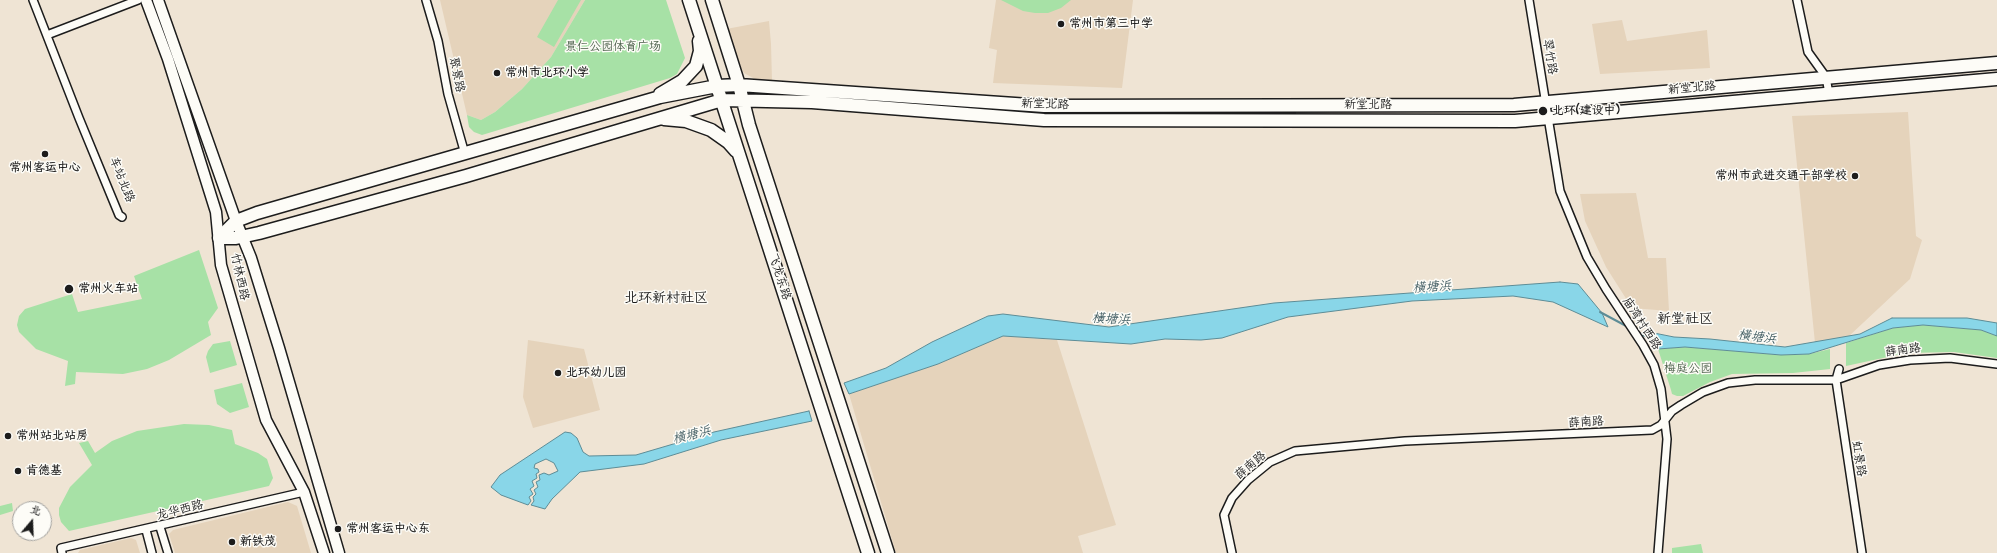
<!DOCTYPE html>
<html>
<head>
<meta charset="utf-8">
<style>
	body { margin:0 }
	#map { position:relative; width:1997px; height:553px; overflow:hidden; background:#efe4d4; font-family:"Architects Daughter","LXGW WenKai TC",sans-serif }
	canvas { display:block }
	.north { position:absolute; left:12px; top:501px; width:40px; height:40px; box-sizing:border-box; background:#fdfcf7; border:1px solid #a3a29f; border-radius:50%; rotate:19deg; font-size:11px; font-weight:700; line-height:16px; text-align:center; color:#1c1c1c }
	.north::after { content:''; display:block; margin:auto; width:14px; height:18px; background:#1c1c1c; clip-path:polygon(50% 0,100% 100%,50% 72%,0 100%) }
</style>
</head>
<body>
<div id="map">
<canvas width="1997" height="553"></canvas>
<div class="north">北</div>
</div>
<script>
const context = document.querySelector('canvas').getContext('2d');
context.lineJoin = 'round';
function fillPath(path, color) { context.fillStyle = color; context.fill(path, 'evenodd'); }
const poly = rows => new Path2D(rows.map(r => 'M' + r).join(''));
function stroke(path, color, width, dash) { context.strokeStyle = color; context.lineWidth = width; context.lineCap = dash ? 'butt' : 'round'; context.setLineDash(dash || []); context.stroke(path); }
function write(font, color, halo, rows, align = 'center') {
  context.font = font + ' "Architects Daughter","LXGW WenKai TC",sans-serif'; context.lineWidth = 3; context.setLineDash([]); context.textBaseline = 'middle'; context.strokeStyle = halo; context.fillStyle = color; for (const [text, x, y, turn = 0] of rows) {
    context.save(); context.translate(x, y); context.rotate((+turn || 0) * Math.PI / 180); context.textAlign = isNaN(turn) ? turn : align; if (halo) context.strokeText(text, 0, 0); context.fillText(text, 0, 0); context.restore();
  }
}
const built = poly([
	[440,0,585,0,551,57,522,89,495,112,481,120,467,115],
	[996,0,1133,0,1122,88,993,83,997,50,989,48],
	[1622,20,1627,41,1707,30,1710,68,1600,74,1592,24],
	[769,21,771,44,772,81,755,79,744,73,736,59,726,29],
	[1908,112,1916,236,1922,240,1910,279,1848,337,1815,343,1792,116],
	[1636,193,1648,258,1666,258,1669,311,1632,308,1606,267,1585,221,1580,194],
	[1003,336,1057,340,1116,525,1078,536,1083,553,896,553,849,394,938,364],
	[528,340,584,349,600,410,533,428,523,397],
	[288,502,297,506,311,553,175,553,169,534,173,530],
	[131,538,136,540,140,553,78,553,80,550]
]);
const green = poly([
	[558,0,581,0,554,47,537,37],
	[585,0,666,0,685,58,677,74,670,78,482,135,474,132,469,127,467,115,481,120,495,112,522,89,551,57],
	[1001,0,1071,0,1061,8,1048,13,1035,13,1023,11],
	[199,250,218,308,208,322,211,335,169,360,147,369,123,374,76,372,75,384,65,386,68,361,36,349,19,332,17,325,19,316,25,309,72,294,78,312,142,299,134,276],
	[1923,325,1981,330,1997,336,1997,358,1954,352,1906,353,1846,366,1846,343,1893,328],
	[230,341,237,365,210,373,206,357,208,351,213,344],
	[1685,347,1781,355,1809,354,1830,349,1830,369,1793,373,1732,374,1710,382,1683,396,1677,396,1672,394,1671,390,1658,349],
	[242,383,249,407,230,413,217,404,214,390],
	[184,424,209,425,232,430,235,444,258,453,267,459,273,478,269,486,69,531,61,522,59,515,59,508,70,487,92,465,79,443,88,441,95,453,112,441,137,431],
	[12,503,13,511,0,515,0,506],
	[1701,544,1703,553,1672,553,1672,548]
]);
const water = poly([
	[1560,282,1578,284,1602,313,1608,327,1553,302,1513,296,1412,301,1288,317,1222,338,1201,340,1165,339,1131,344,1003,336,938,364,849,394,844,383,886,368,932,342,988,316,1003,314,1109,327,1274,303,1560,282],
	[1892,318,1967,318,1997,323,1997,336,1981,330,1923,325,1893,328,1809,354,1781,355,1685,347,1658,349,1649,332,1674,337,1710,339,1785,347,1860,334,1892,318],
	[809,411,812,421,721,440,644,464,580,472,552,499,545,509,531,505,534,501,533,497,536,494,534,490,538,487,536,482,540,480,539,475,544,473,549,475,558,471,554,463,546,459,535,464,534,468,538,469,539,472,536,474,537,478,532,481,534,486,530,489,533,494,529,497,531,501,528,505,501,495,491,487,500,475,565,432,571,433,577,438,583,452,589,456,636,455,714,432,809,411]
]);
const stream = poly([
	[1600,312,1628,327],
	[1637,332,1655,341]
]);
const street = poly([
	[33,0,79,118,119,215,122,217],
	[426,0,438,41,448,94,465,154],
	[1529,0,1560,191,1587,257,1606,289,1643,345,1654,365,1661,389,1667,439,1658,553],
	[1797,0,1808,52,1826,77,1829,94],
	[47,35,138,0],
	[1839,369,1836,380,1862,553],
	[160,527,168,553],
	[146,530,152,553],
	[62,553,61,548,304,492],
	[1232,553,1224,515,1232,498,1248,480,1270,462,1295,451,1405,441,1652,430,1661,425,1672,411,1681,405,1703,392,1728,383,1755,380,1836,380,1879,365,1910,360,1950,358,1997,364]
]);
const secondary = poly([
	[146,0,168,59,216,212,221,265,266,420,304,492,324,553],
	[158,0,236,221,251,258,279,348,339,553]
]);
const primary = poly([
	[689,0,868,553],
	[712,0,739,85,749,125,888,553],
	[660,94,682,81,696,66,700,51,699,41],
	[664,119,686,121,711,130,728,142,736,151],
	[219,238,236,221,257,213,660,97,717,86,739,85,1044,106,1514,105,1997,63],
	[219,238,236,238,259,233,466,176,722,100,812,102,1044,120,1515,121,1997,79]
]);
const markers = [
	[1061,24,4,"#1c1c1c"],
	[497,73,4,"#1c1c1c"],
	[1543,111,5,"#1c1c1c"],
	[45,154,4,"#1c1c1c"],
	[1855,176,4,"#1c1c1c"],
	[69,289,5,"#1c1c1c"],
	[558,373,4,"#1c1c1c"],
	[8,436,4,"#1c1c1c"],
	[18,471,4,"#1c1c1c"],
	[338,529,4,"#1c1c1c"],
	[232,542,4,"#1c1c1c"]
];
const poiNames = [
	["常州市第三中学",1069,24],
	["常州市北环小学",505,73],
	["北环(建设中)",1552,111],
	["常州客运中心",45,168,"center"],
	["常州市武进交通干部学校",1847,176,"right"],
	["常州火车站",78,289],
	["北环幼儿园",566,373],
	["常州站北站房",16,436],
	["肯德基",26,471],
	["常州客运中心东",346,529],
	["新铁茂",240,542]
];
const parkNames = [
	["景仁公园体育广场",613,47],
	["梅庭公园",1688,369]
];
const streetNames = [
	["翠竹路",1549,57,81],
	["聚景路",456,75,79],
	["新堂北路",1692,89,-5],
	["新堂北路",1045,105,2],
	["新堂北路",1368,105],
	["车站北路",121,180,68],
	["竹林西路",239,277,78],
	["飞龙东路",779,277,72],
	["庙湾村西路",1641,324,57],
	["薛南路",1903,351,-7],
	["薛南路",1586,423,-3],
	["虹景路",1858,459,81],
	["薛南路",1251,466,-40],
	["龙华西路",180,511,-14]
];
const waterNames = [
	["横塘浜",1432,288,-4],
	["横塘浜",1111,320,3],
	["横塘浜",1757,338,7],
	["横塘浜",692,436,-14]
];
const quarterNames = [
	["北环新村社区",666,299],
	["新堂社区",1685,320]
];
fillPath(built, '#e5d3bb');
fillPath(green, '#a7e1a6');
fillPath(water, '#89d6e8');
stroke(water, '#5d8c96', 1);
stroke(stream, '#5d8c96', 2);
stroke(street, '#1c1c1c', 10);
stroke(secondary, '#1c1c1c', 13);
stroke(primary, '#1c1c1c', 15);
stroke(street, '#fdfcf7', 7);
stroke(secondary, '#fdfcf7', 10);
stroke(primary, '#fdfcf7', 12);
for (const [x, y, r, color] of markers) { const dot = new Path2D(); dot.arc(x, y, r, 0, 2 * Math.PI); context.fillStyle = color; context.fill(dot); stroke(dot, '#fdfcf7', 1.5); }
write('bold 12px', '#1c1c1c', '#fdfcf7', poiNames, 'left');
write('12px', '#4d614c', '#fdfcf7', parkNames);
write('12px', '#1c1c1c', '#fdfcf7', streetNames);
write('italic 13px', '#425d63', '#fdfcf7', waterNames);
write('14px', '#1c1c1c', '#fdfcf7', quarterNames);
</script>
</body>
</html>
